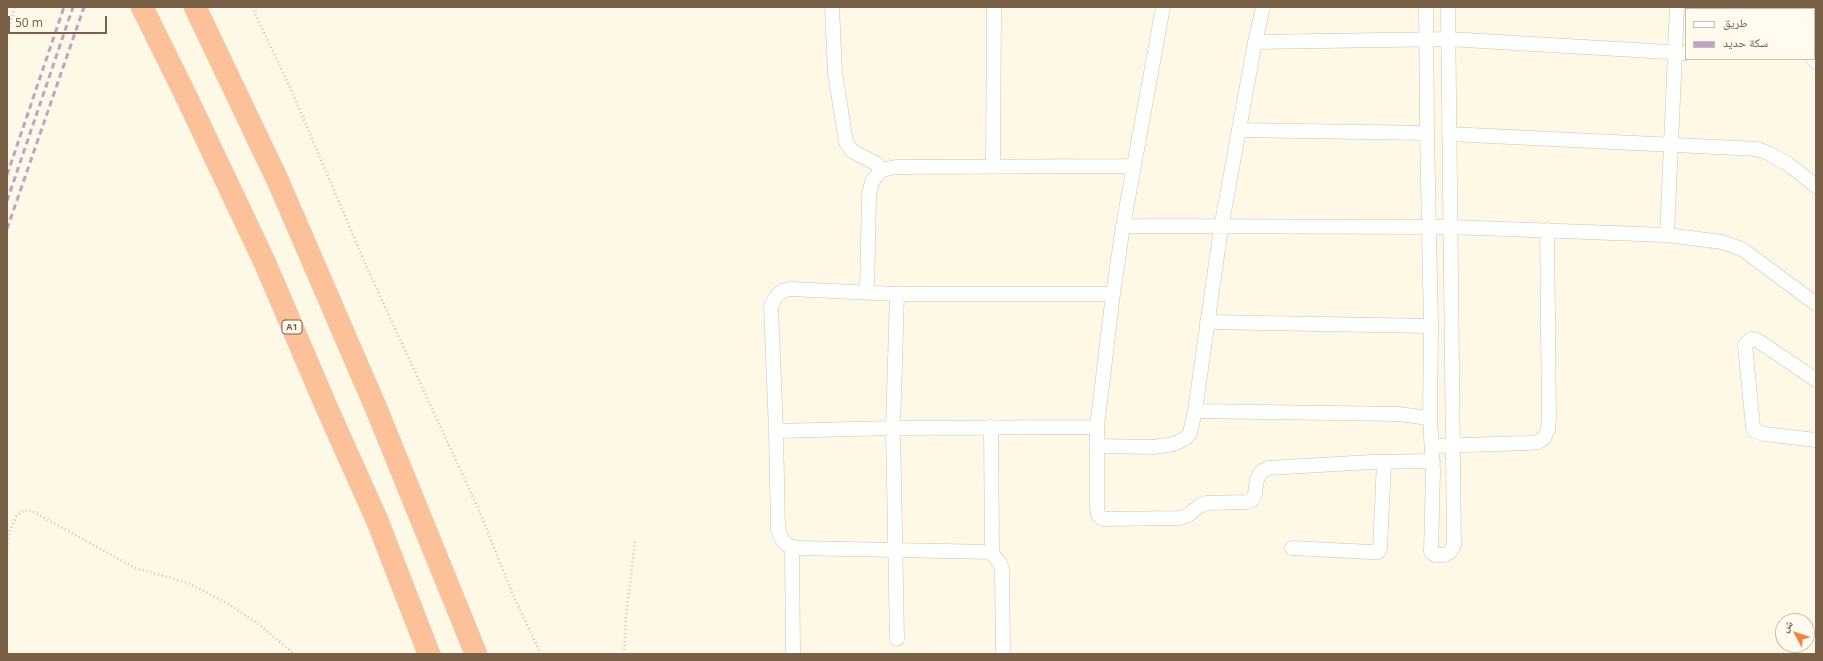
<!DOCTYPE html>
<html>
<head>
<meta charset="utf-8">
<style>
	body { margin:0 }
	#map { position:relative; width:1823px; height:661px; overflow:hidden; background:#fef8e6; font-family:"Noto Sans","Noto Naskh Arabic",sans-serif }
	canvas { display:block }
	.frame { position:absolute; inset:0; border:8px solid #796148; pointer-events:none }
	.legend { position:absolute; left:1685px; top:8px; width:130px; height:52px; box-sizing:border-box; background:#fffbee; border:1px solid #c9bdac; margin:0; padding:5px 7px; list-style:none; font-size:12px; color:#796148 }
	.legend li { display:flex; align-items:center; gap:8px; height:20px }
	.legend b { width:20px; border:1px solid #c9bdac }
	.north { position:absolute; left:1775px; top:613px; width:40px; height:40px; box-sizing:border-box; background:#fffbee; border:1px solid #c9bdac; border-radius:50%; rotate:310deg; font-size:11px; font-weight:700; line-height:16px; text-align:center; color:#796148 }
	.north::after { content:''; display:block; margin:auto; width:14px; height:18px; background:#f08343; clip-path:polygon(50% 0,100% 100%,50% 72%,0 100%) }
	.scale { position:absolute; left:8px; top:16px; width:99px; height:18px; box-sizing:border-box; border:2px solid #796148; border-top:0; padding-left:5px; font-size:12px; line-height:14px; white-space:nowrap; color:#796148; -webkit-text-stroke:3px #fffbee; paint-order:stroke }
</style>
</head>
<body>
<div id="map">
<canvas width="1823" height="661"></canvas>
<div class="frame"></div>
<ul class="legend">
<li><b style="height:5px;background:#fff"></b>طريق</li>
<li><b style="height:5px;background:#bda3c9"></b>سكة حديد</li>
</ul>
<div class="north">ش</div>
<div class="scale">50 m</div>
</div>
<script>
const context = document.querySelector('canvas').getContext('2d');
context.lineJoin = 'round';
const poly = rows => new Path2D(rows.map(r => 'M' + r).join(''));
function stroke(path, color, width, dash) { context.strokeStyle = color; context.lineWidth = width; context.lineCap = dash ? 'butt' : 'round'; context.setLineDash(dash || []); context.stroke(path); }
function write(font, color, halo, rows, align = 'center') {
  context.font = font + ' "Noto Sans",sans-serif'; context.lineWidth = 3.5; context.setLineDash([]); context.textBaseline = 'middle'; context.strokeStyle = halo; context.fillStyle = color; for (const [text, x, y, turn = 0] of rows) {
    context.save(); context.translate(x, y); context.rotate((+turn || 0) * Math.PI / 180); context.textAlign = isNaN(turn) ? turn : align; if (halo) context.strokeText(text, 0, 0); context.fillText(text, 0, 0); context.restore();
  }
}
const path = poly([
	[252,7,292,92,368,270,478,508,514,597,541,654],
	[7,31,15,7],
	[7,547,9,532,17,515,25,510,32,511,133,567,188,583,227,603,257,623,294,654],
	[624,654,626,617,635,541]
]);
const street = poly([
	[832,7,835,73,846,142,852,151,877,164,882,170],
	[1163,7,1123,226,1113,294,1097,427,1097,446,1154,447,1174,444,1186,438,1190,433,1195,411,1221,228,1255,42,1263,7],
	[1426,7,1427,133,1431,326,1430,418,1433,471,1431,552,1435,555,1445,555,1450,552,1454,545,1448,7],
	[1812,9,1812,7],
	[1255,42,1448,39,1686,53],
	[1813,59,1816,62],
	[1239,130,1427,133],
	[1449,134,1757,149,1768,153,1788,164,1816,186],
	[993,166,994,7],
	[1123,226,1451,227,1667,235,1722,242,1742,249,1816,304],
	[1667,235,1677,7],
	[867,293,869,195,872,182,876,176,882,170,896,167,1134,166],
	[897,294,893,428,897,639],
	[1207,322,1431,326],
	[1816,380,1757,340,1751,339,1745,345,1753,427,1755,431,1764,434,1816,440],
	[1195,411,1398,414,1430,418],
	[991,427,992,552,993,555,1000,563,1002,570,1003,654],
	[776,431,893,428,1097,427],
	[1097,446,1097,508,1098,515,1103,519,1180,518,1188,515,1201,505,1207,503,1246,502,1252,500,1255,494,1257,479,1261,472,1268,468,1371,462,1433,461],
	[1432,446,1528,443,1538,442,1544,438,1548,429,1549,419,1547,230],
	[792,547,793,654],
	[1292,548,1371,552,1378,552,1380,549,1384,462],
	[992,552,797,548,787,545,783,541,778,530,776,431,771,306,775,298,782,291,790,289,897,294,1113,294]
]);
const highway = poly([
	[142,7,186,96,265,263,326,406,377,520,429,654],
	[195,7,278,181,376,408,476,654]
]);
const rail = poly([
	[7,175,64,7],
	[7,201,73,7],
	[7,229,84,7]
]);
const shields = [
	[292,327,20]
];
const shieldNames = [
	["A1",292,327]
];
stroke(street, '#d0c1aa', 15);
stroke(highway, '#dfd9d3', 23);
stroke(path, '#dbbf9e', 2.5, [1, 3]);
stroke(street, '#fff', 14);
stroke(highway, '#fcc199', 22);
stroke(rail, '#bda3c9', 3, [6, 4]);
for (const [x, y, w] of shields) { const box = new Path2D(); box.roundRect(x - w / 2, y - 7, w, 14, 3); context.fillStyle = '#fffbee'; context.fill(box); stroke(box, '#796148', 1); }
write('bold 9px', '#796148', null, shieldNames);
</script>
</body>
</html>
